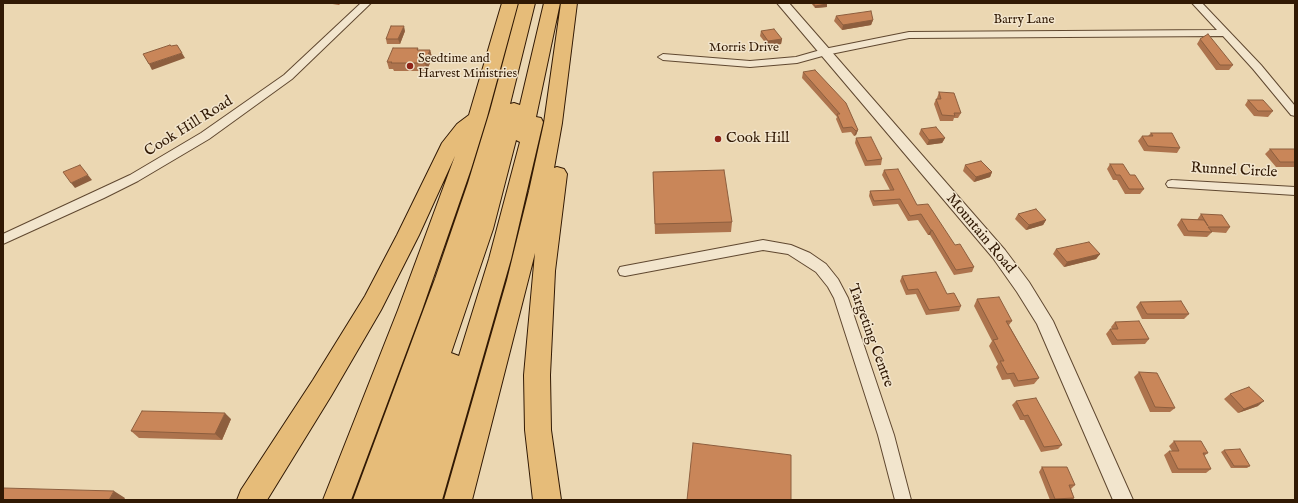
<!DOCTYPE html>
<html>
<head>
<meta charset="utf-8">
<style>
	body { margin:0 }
	#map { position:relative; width:1298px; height:503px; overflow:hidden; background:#ebd7b2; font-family:"IM FELL English",serif }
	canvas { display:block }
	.frame { position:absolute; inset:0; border:4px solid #311904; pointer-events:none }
</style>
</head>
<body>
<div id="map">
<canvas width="1298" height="503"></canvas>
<div class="frame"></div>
</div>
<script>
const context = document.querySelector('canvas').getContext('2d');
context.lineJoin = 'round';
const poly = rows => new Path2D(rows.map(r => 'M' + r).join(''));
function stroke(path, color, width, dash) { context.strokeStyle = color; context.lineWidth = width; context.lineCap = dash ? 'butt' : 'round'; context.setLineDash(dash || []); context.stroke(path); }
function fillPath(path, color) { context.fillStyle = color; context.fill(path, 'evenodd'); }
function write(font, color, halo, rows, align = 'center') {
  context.font = font + ' "IM FELL English",serif'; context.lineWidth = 3; context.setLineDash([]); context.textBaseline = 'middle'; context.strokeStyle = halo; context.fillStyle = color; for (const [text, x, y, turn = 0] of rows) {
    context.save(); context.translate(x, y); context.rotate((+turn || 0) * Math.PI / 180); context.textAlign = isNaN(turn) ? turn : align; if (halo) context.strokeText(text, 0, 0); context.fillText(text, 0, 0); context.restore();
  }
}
const minor = poly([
	[361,3,371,3,292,79,209,139,138,181,104,198,3,244,3,234,130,175,201,133,284,75,361,3],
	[1192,3,1202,3,1261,65,1295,106,1295,116,1291,115,1253,69,1223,36,909,38,826,55,797,63,750,67,663,60,658,57,663,54,750,61,796,57,824,49,909,32,1217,30,1192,3],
	[1172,180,1295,187,1295,195,1168,187,1166,184,1168,181,1172,180],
	[763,240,791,245,810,253,826,264,838,279,848,298,894,435,911,500,895,500,878,435,834,298,828,287,816,272,788,254,763,250,625,276,620,275,618,271,620,267,625,266,763,240]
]);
const tertiary = poly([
	[777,3,789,3,1005,250,1029,282,1053,321,1133,500,1113,500,1037,324,1017,292,993,258,777,3]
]);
const motorway = poly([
	[502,3,518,3,487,117,471,169,422,310,351,500,323,500,398,310,455,156,419,235,381,310,331,396,267,500,237,500,241,490,313,380,365,296,397,235,442,143,457,124,469,115,502,3],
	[519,3,535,3,510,104,514,103,520,105,544,3,560,3,536,117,541,118,543,122,511,259,442,500,353,500,435,279,468,183,490,111,519,3],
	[516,140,520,142,489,259,459,356,451,353,493,229,516,140],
	[561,3,577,3,562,123,554,168,557,167,564,169,567,174,555,271,550,375,551,430,561,500,533,500,525,430,524,375,535,253,472,500,444,500,507,280,529,191,544,123,561,3]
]);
const wall = poly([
	[326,3,341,3,339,5],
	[811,3,826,3,827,7,815,8],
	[836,16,873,20,871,25,842,30,834,21],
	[405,31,400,44,387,44,386,39],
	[761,31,782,39,781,44,768,46,760,36],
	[1200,39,1233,65,1229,70,1216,70,1197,44],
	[418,48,418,50,430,50,432,57,427,71,394,71,393,69,389,69,387,62],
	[803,72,858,130,856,135,854,136,851,132,842,133,836,119,837,117,802,78],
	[939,92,961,113,958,118,954,118,953,121,940,121,934,104,936,99,937,99,937,98],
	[1248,100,1273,111,1268,117,1254,116,1245,105],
	[921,129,945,138,942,143,927,145,919,134],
	[1151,133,1180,148,1177,153,1144,151,1138,141,1142,136,1148,136],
	[856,138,882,159,881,165,865,166,855,143],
	[1270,149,1295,149,1295,167,1276,167,1265,154],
	[1110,164,1130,175,1144,189,1140,194,1125,194,1117,180,1113,180,1107,169],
	[965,165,992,172,990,177,974,182,963,171],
	[884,170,974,267,972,272,954,275,930,235,928,235,918,220,908,221,898,204,873,206,869,196,870,191,890,190,882,175],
	[653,172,732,222,731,232,655,234],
	[1018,214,1046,220,1043,225,1026,230,1015,219],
	[1201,214,1230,227,1226,233,1212,232,1207,237,1184,236,1177,225,1181,219,1197,220],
	[1056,249,1100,254,1096,259,1064,267,1053,254],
	[902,276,947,294,961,306,959,311,926,315,916,294,906,295,900,281],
	[977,299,1012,321,1009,325,1039,378,1034,384,1014,387,1010,379,1002,380,996,367,998,364,989,346,992,341,974,306],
	[1140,302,1189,314,1184,319,1142,319,1136,307],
	[1115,322,1149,339,1145,344,1112,345,1106,334,1110,329,1112,329,1111,327],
	[1139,372,1175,408,1170,412,1150,412,1134,377],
	[1230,394,1258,406,1238,413,1224,399],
	[1016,401,1062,445,1058,449,1041,452,1024,420,1020,420,1012,405],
	[231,419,222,440,139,438,131,431],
	[1174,441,1208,453,1204,456,1211,469,1206,473,1172,473,1164,455,1169,451,1172,451,1169,446],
	[1224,450,1250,466,1247,468,1231,468,1221,452],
	[1042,467,1075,485,1071,489,1074,498,1072,500,1050,500,1039,472]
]);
const shadedWall = poly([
	[827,4,827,7,815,8,815,6],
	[873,20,871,25,842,30,843,25],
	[404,26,405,31,400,44,398,39],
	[782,39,781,44,768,46,768,41],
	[430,50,432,57,427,71,425,63],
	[182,53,185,58,152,70,149,64],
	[858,130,856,135,854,136,856,131],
	[945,138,942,143,927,145,929,140],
	[992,172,990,177,974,182,976,177],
	[88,175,92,180,75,188,71,183],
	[1046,220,1043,225,1026,230,1029,225],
	[931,230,932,230,930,235,928,235],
	[1100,254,1096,259,1064,267,1067,262],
	[1264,401,1258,406,1238,413,1244,409],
	[225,413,231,419,222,440,215,434],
	[114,491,125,498,124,500,109,500]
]);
const building = poly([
	[813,3,826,3,827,4,815,6,813,3],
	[871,11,873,20,843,25,836,16,871,11],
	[391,26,404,26,398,39,386,39,391,26],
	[774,29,782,39,768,41,761,31,774,29],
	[1208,34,1233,65,1220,65,1200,39,1208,34],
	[170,45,171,46,177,45,182,53,149,64,143,54,170,45],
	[393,48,418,48,417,50,430,50,425,63,391,63,392,62,387,62,393,48],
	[815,70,846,103,858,130,856,131,852,127,843,128,837,114,840,114,803,72,815,70],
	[939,92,954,93,961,113,954,113,955,116,942,115,936,99,941,99,939,92],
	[1248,100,1263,100,1273,111,1258,111,1248,100],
	[936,127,945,138,929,140,921,129,936,127],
	[1151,133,1172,133,1180,148,1148,146,1142,136,1153,136,1151,133],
	[871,137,882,159,867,161,856,138,871,137],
	[1270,149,1295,149,1295,162,1280,162,1270,149],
	[981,161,992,172,976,177,965,165,981,161],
	[1110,164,1123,164,1130,175,1135,175,1144,189,1129,189,1120,175,1116,175,1110,164],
	[80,165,88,175,71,183,63,172,80,165],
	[898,169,917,205,928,204,955,245,960,244,974,267,956,270,932,230,931,230,921,214,910,216,900,199,874,201,870,191,894,190,884,170,898,169],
	[724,170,732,222,655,224,653,172,724,170],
	[1036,209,1046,220,1029,225,1018,214,1036,209],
	[1201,214,1222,215,1230,227,1208,227,1212,232,1188,231,1181,219,1204,220,1208,226,1201,214],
	[1089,242,1100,254,1067,262,1056,249,1089,242],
	[936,272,947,294,954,293,961,306,929,310,918,289,908,290,902,276,936,272],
	[999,297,1012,321,1006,321,1039,378,1018,381,1014,373,1007,374,1000,361,1004,361,993,340,998,339,977,299,999,297],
	[1181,301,1189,314,1147,314,1140,302,1181,301],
	[1139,321,1149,339,1117,340,1110,329,1118,329,1115,322,1139,321],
	[1139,372,1157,373,1175,408,1155,407,1139,372],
	[1249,387,1264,401,1244,409,1230,394,1249,387],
	[1036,398,1062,445,1044,447,1028,415,1024,416,1016,401,1036,398],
	[142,411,225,413,215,434,131,431,142,411],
	[1174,441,1201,441,1208,453,1203,453,1211,469,1178,469,1169,451,1179,451,1174,441],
	[693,443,791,455,791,500,687,500,693,443],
	[1240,449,1250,466,1234,466,1224,450,1240,449],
	[1042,467,1067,467,1075,485,1069,485,1074,498,1055,499,1042,467],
	[3,488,114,491,109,500,3,500,3,488]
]);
const markers = [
	[410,66,4,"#8f2418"],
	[718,139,4,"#8f2418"]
];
const farStreetnames = [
	["Barry Lane",1024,20],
	["Morris Drive",744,48]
];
const farPoinames = [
	["Seedtime and",418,59],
	["Harvest Ministries",418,74]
];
const streetNames = [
	["Cook Hill Road",189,127,-32],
	["Runnel Circle",1234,171,3],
	["Mountain Road",980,234,50],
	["Targeting Centre",870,336,70]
];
const poiNames = [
	["Cook Hill",726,139]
];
stroke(minor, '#604830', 2);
stroke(tertiary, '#604830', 2);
stroke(motorway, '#311904', 2);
fillPath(minor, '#f2e5cd');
fillPath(tertiary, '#f2e5cd');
fillPath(motorway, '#e6bc79');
fillPath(wall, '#ad734d');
fillPath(shadedWall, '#8d5e3e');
fillPath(building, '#c98659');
stroke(building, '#8d5e3e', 1);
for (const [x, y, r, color] of markers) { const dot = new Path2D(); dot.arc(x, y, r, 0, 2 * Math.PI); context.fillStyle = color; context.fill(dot); stroke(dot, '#f2e5cd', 1.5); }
write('13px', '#311904', '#f2e5cd', farStreetnames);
write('13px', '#311904', '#f2e5cd', farPoinames, 'left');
write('15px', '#311904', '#f2e5cd', streetNames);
write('15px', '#311904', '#f2e5cd', poiNames, 'left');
</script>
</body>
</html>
